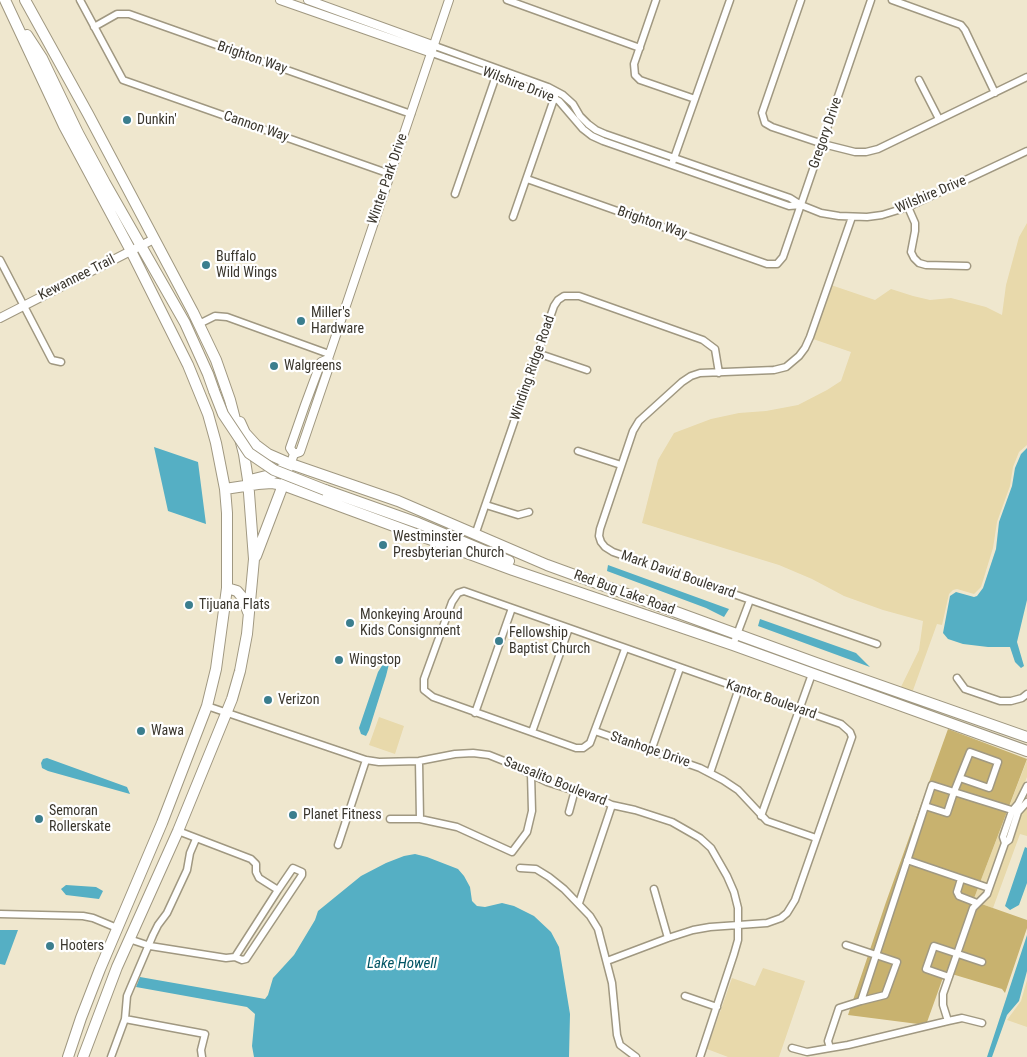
<!DOCTYPE html>
<html>
<head>
<meta charset="utf-8">
<style>
	body { margin:0 }
	canvas { display:block; background:#efe7ce }
</style>
</head>
<body>
<canvas width="1027" height="1057"></canvas>
<script>
const context = document.querySelector('canvas').getContext('2d');
context.lineJoin = 'round';
function fillPath(path, color) { context.fillStyle = color; context.fill(path, 'evenodd'); }
const poly = rows => new Path2D(rows.map(r => 'M' + r).join(''));
function stroke(path, color, width, dash) { context.strokeStyle = color; context.lineWidth = width; context.lineCap = dash ? 'butt' : 'round'; context.setLineDash(dash || []); context.stroke(path); }
function write(font, color, halo, rows, align = 'center') {
  context.font = font + ' "Roboto Condensed",sans-serif'; context.lineWidth = 4.5; context.setLineDash([]); context.textBaseline = 'middle'; context.strokeStyle = halo; context.fillStyle = color; for (const [text, x, y, turn = 0] of rows) {
    context.save(); context.translate(x, y); context.rotate((+turn || 0) * Math.PI / 180); context.textAlign = isNaN(turn) ? turn : align; if (halo) context.strokeText(text, 0, 0); context.fillText(text, 0, 0); context.restore();
  }
}
const green = poly([
	[1027,223,1027,445,1019,452,1013,467,1010,486,997,522,993,548,981,587,974,594,957,589,953,590,949,594,942,625,937,624,912,693,900,689,919,650,923,621,883,610,844,596,812,579,779,565,642,523,658,460,674,433,711,419,739,413,766,411,798,405,827,390,841,381,851,352,813,339,831,285,875,300,891,289,913,296,930,300,951,298,986,307,1002,315,1006,285,1019,237],
	[379,717,404,726,395,754,369,745],
	[1027,760,1027,777,1001,843,1002,845,1008,845,1020,814,1027,807,1027,836,1020,834,993,908,973,901],
	[763,968,805,981,779,1057,728,1057,707,1049,732,978,755,986],
	[1027,980,1027,1027,1007,1020,1021,1001]
]);
const forest = poly([
	[948,729,1027,759,973,901,1027,920,1027,928,1005,993,1002,989,945,972,926,1025,848,1015,886,902]
]);
const water = poly([
	[154,447,198,462,206,524,168,511],
	[1027,448,1027,600,1017,642,1024,666,1021,668,1015,662,1010,647,988,647,963,644,948,639,943,633,950,596,956,592,974,597,977,596,983,588,996,549,999,522,1012,486,1015,468,1021,454],
	[608,565,729,609,724,617,706,608,607,571],
	[760,619,856,653,870,667,758,626],
	[383,664,389,664,386,676,369,730,366,736,361,734,359,728,378,672],
	[47,758,127,787,130,794,48,771,42,768,41,763,43,759],
	[1025,847,1027,848,1027,883,1019,905,1010,910,1005,906],
	[415,854,427,857,458,869,464,876,470,887,472,901,477,906,485,907,502,903,514,906,534,916,551,932,559,947,570,1014,569,1057,254,1057,252,1046,255,1014,247,1007,136,987,140,977,265,999,268,995,273,978,294,955,315,920,318,911,361,876,386,863,404,856],
	[66,885,96,887,103,891,99,899,66,895,61,889],
	[0,930,18,930,5,965,0,964],
	[1027,935,1027,971,1019,1001,1007,1015,992,1057,987,1057]
]);
const minor = poly([
	[80,0,123,80,390,174],
	[507,0,640,48],
	[656,0,634,64,635,75,640,80,695,99],
	[801,0,762,113,765,123,772,127,823,144,855,152,866,152,878,149,1027,77],
	[892,0,961,25,965,30,995,93],
	[94,27,117,14,129,14,411,114],
	[435,46,548,87,563,95,573,104,580,116,588,124,596,130,605,134,790,198,801,205,821,213,839,216,867,217,882,215,908,207,1027,151],
	[432,53,545,93,559,101,583,129,592,136,603,141,789,206,801,205],
	[919,80,939,119],
	[673,161,730,0],
	[527,179,767,264,777,264,783,257,871,0],
	[455,194,497,73],
	[908,207,915,223,915,231,911,252,914,258,919,263,926,265,967,266],
	[513,217,555,96],
	[852,217,810,337,805,348,799,356,786,367,774,370,700,373,691,376,682,382,639,421,633,431,600,529,599,536,601,542,605,547,613,552,877,644],
	[0,260,52,360,61,362],
	[199,324,215,316,227,317,329,354],
	[537,353,587,370],
	[578,451,621,465],
	[486,505,518,515,529,512],
	[475,535,554,306,558,300,564,296,579,296,703,340,715,349,719,373],
	[733,645,750,600],
	[957,678,965,689,1000,701,1011,701,1022,698,1027,694],
	[207,706,366,760,379,762,419,761,455,754,473,753,489,755,504,761,547,782,597,798,612,805,635,810,672,822,700,838,711,848,727,876,734,892,738,908,738,940,734,954,700,1057],
	[475,713,512,608],
	[595,731,700,768,723,780,738,790,767,821,816,838],
	[532,732,569,628],
	[651,751,680,668],
	[419,761,420,819],
	[710,773,739,688],
	[925,806,932,785,954,792,970,752,998,762,989,788,960,778],
	[569,812,575,790],
	[1018,812,954,792,947,813,925,806,861,1001,839,1008,828,1041,830,1048,848,1045,948,1021,943,1005,943,994,973,908,987,894,1005,843,1009,840,1018,812,1027,802],
	[761,816,812,674],
	[390,819,420,819,457,827,512,852,527,832,532,811,531,774],
	[1005,843,1003,837,1012,811,1018,804,1027,786],
	[338,845,366,760],
	[907,860,989,888],
	[520,868,536,869,549,877,564,889,590,916,598,929,612,983,617,1035,620,1045,636,1057],
	[961,879,957,892,959,896,977,903],
	[654,889,668,938],
	[579,903,612,805],
	[0,914,83,916,93,918,117,928],
	[129,939,150,946,226,958,235,957,278,890,259,878,256,872,256,864,251,859,178,831],
	[846,945,897,962,885,995,861,1001],
	[235,957,242,960,246,959,302,875,302,872,293,868,278,890],
	[607,961,668,938,693,930,710,927,767,923,781,918,787,913,795,900,852,737,850,732,841,724,464,591,458,593,452,602,424,679,424,690,433,697,576,748,583,748,590,743,625,649],
	[949,977,926,969,934,946,982,962],
	[685,996,717,1007],
	[125,1019,127,996,153,935,158,925,167,913,187,870,190,853,196,839],
	[948,1021,962,1018,982,1023],
	[792,1048,807,1052,830,1048],
	[111,1057,125,1019,205,1034,201,1050,202,1057]
]);
const tertiary = poly([
	[280,0,432,53],
	[308,0,435,46],
	[0,318,154,239],
	[294,454,300,452,330,364,328,359,449,0],
	[285,479,294,454,290,448,305,405,321,362,328,359]
]);
const primary = poly([
	[5,0,64,126,131,251,188,365,208,414,216,443,225,489,227,513,227,588,216,669,207,706,162,823,100,969,81,1018,68,1057],
	[25,0,88,114,193,312,216,360,230,400,244,454,248,480,254,559,247,634,240,671,232,699,178,831,117,967,83,1057],
	[27,35,42,58,78,133,105,183,185,323,208,374,214,391],
	[240,422,245,433,256,445,268,454,291,464,398,501,547,565,816,663,1027,737],
	[250,480,270,475,283,468],
	[225,489,258,484,272,483,283,485,513,570,733,645,1027,751],
	[325,490,418,523,509,561],
	[256,556,283,485],
	[227,588,237,591,243,598,248,612]
]);
const primaryBridge = poly([
	[214,391,223,414,249,453,274,470,325,490]
]);
const markers = [
	[127,120,5,"#3b7e8e"],
	[206,265,5,"#3b7e8e"],
	[301,321,5,"#3b7e8e"],
	[274,366,5,"#3b7e8e"],
	[383,545,5,"#3b7e8e"],
	[189,605,5,"#3b7e8e"],
	[350,623,5,"#3b7e8e"],
	[499,641,5,"#3b7e8e"],
	[339,660,5,"#3b7e8e"],
	[268,700,5,"#3b7e8e"],
	[141,731,5,"#3b7e8e"],
	[293,815,5,"#3b7e8e"],
	[39,819,5,"#3b7e8e"],
	[50,946,5,"#3b7e8e"]
];
const streetNames = [
	["Brighton Way",252,58,19],
	["Wilshire Drive",518,85,21],
	["Cannon Way",256,127,19],
	["Gregory Drive",826,133,-71],
	["Winter Park Drive",388,179,-71],
	["Wilshire Drive",931,195,-23],
	["Brighton Way",652,223,19],
	["Kewannee Trail",77,278,-27],
	["Winding Ridge Road",533,368,-71],
	["Mark David Boulevard",678,575,19],
	["Red Bug Lake Road",624,593,20],
	["Kantor Boulevard",771,700,19],
	["Stanhope Drive",650,750,19],
	["Sausalito Boulevard",555,782,22]
];
const poiNames = [
	["Dunkin'",137,120],
	["Buffalo",216,257],
	["Wild Wings",216,273],
	["Miller's",311,313],
	["Hardware",311,329],
	["Walgreens",284,366],
	["Westminster",393,537],
	["Presbyterian Church",393,553],
	["Tijuana Flats",199,605],
	["Monkeying Around",360,615],
	["Kids Consignment",360,631],
	["Fellowship",509,633],
	["Baptist Church",509,649],
	["Wingstop",349,660],
	["Verizon",278,700],
	["Wawa",151,731],
	["Semoran",49,811],
	["Rollerskate",49,827],
	["Planet Fitness",303,815],
	["Hooters",60,946]
];
const waterNames = [
	["Lake Howell",402,964]
];
fillPath(green, '#e8d9ab');
fillPath(forest, '#c8b26f');
fillPath(water, '#55afc4');
stroke(minor, '#a09881', 9);
stroke(tertiary, '#a09881', 10);
stroke(primary, '#a09881', 12);
stroke(minor, '#fff', 6);
stroke(tertiary, '#fff', 8);
stroke(primary, '#fff', 10);
stroke(primaryBridge, '#a09881', 12, []);
stroke(primaryBridge, '#fff', 10);
for (const [x, y, r, color] of markers) { const dot = new Path2D(); dot.arc(x, y, r, 0, 2 * Math.PI); context.fillStyle = color; context.fill(dot); stroke(dot, '#fff', 2); }
write('14px', '#3a362d', '#fff', streetNames);
write('14px', '#3a362d', '#fff', poiNames, 'left');
write('italic 15px', '#015463', '#fff', waterNames);
</script>
</body>
</html>
